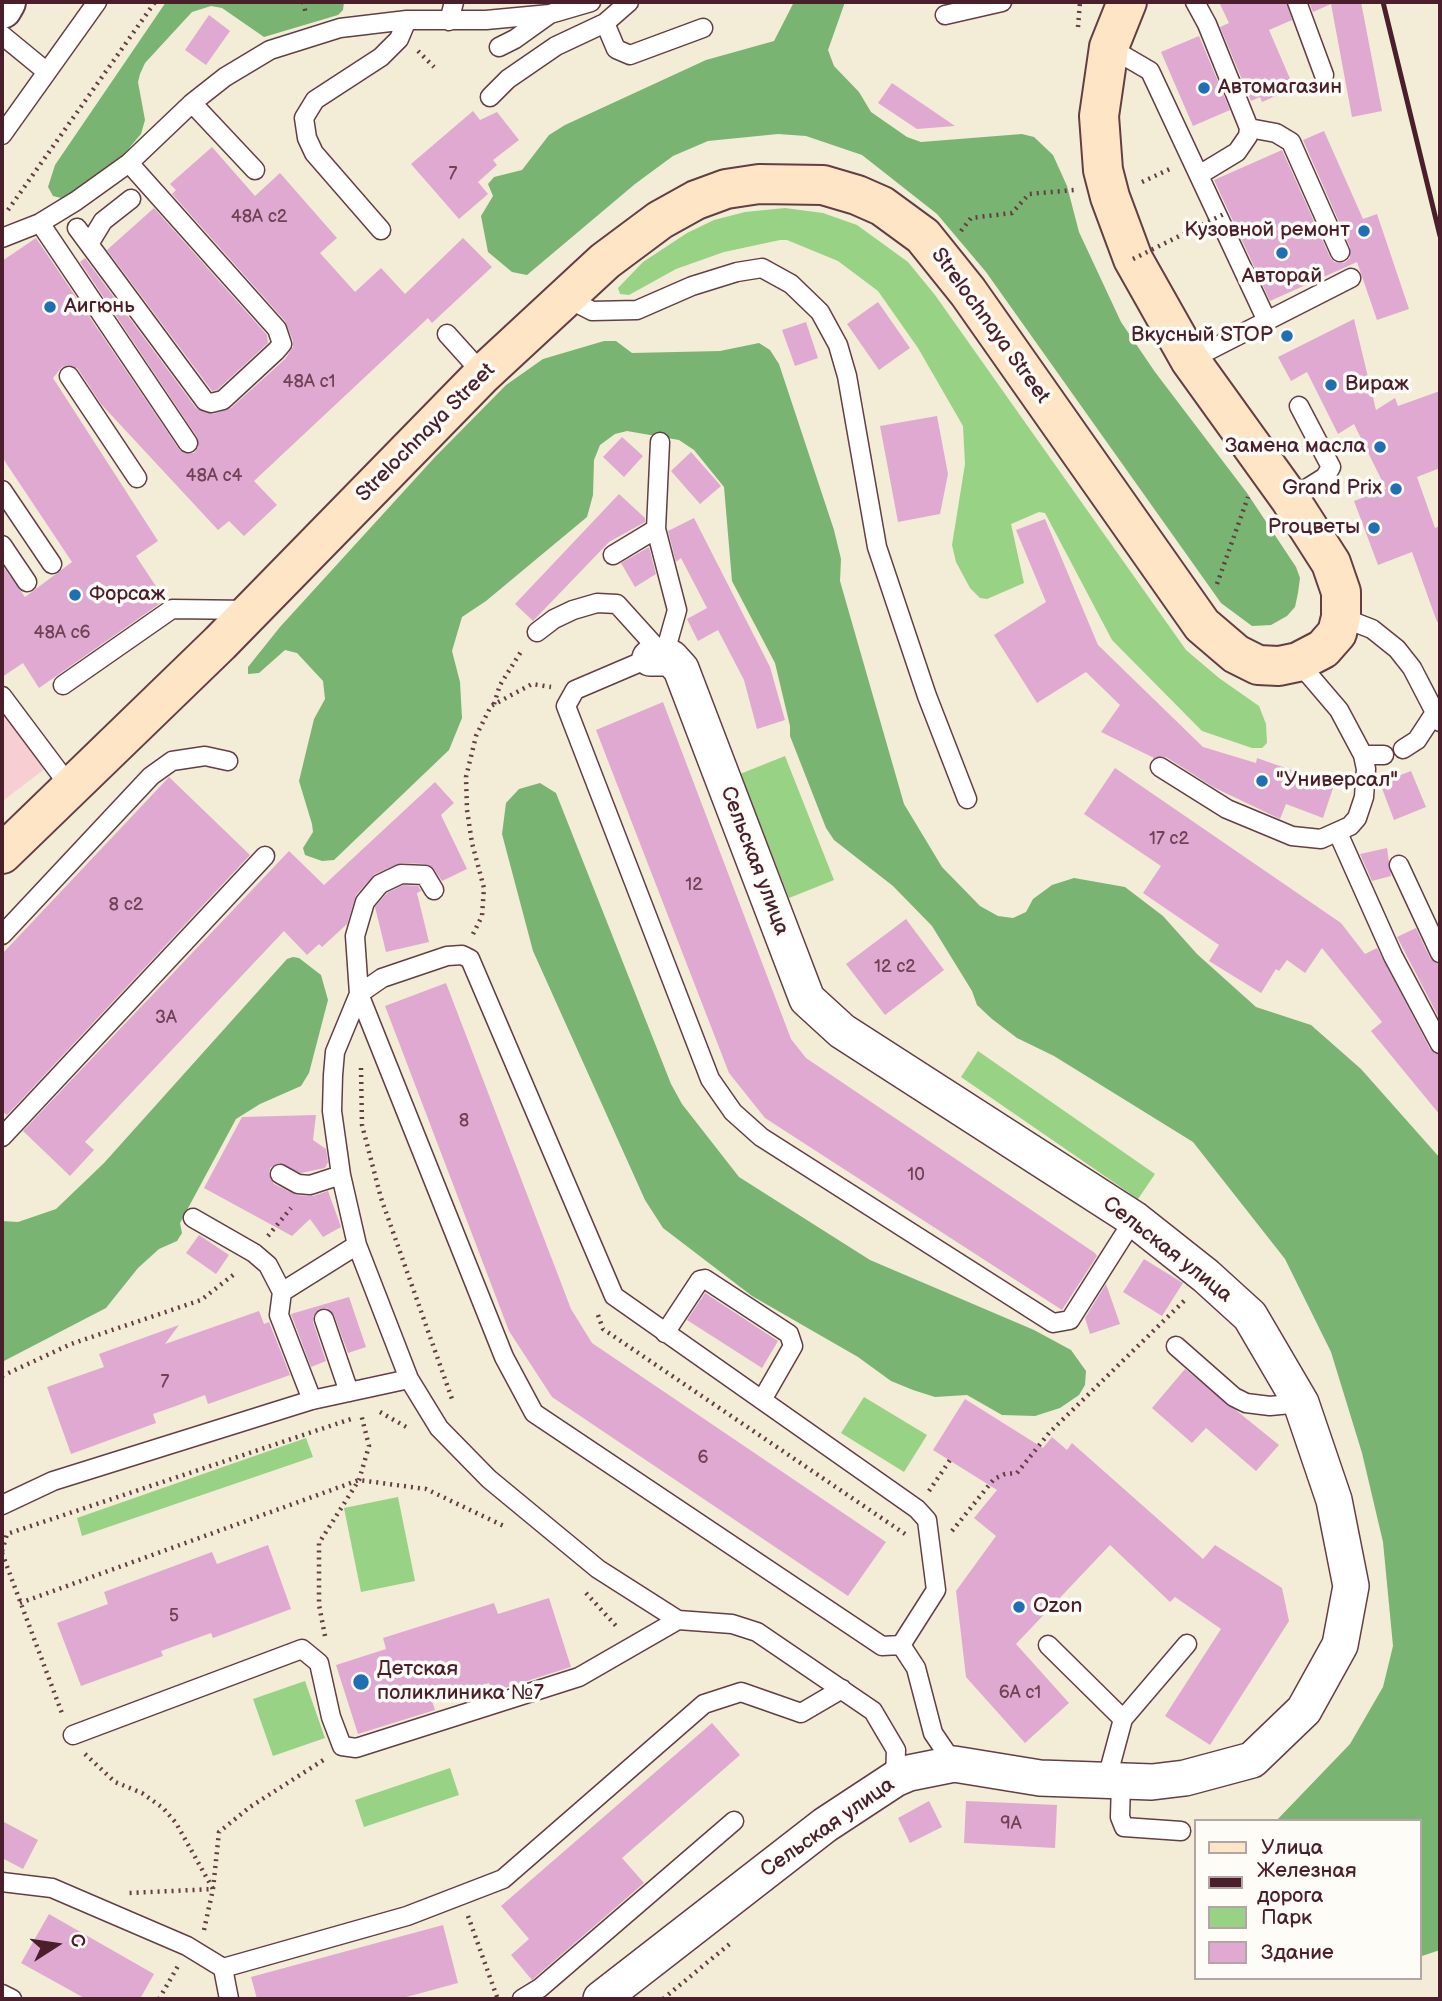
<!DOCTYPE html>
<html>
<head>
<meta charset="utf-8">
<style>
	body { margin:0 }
	#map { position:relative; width:1442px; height:2001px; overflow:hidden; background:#f3ecd6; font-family:"Balsamiq Sans",sans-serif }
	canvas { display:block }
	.frame { position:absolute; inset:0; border:4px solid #4a1f2b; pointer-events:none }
	.legend { position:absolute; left:1194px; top:1819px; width:228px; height:161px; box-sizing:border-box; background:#fdfcf7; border:2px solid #b5a4a5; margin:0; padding:9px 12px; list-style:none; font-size:21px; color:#4a1f2b }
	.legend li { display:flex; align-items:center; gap:14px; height:35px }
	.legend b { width:35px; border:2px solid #b5a4a5 }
	.north { position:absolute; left:21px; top:1910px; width:70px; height:70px; -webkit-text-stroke:5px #fdfcf7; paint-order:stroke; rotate:78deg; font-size:19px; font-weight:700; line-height:28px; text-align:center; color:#4a1f2b }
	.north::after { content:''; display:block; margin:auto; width:24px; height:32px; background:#4a1f2b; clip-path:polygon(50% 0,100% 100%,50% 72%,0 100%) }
</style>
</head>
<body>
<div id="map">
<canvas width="1442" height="2001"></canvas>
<div class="frame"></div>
<ul class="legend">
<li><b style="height:9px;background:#fee5c5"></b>Улица</li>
<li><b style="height:9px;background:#4a1f2b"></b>Железная дорога</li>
<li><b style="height:19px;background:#98d285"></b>Парк</li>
<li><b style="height:19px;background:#e0a9d2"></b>Здание</li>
</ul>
<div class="north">С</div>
</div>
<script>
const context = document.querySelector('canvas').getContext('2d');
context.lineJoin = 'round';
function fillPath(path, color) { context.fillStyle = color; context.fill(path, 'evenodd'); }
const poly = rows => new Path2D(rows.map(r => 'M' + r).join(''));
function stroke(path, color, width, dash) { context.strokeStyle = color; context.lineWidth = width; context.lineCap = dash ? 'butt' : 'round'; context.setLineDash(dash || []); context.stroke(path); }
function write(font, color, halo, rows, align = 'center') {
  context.font = font + ' "Balsamiq Sans",sans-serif'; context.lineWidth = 7; context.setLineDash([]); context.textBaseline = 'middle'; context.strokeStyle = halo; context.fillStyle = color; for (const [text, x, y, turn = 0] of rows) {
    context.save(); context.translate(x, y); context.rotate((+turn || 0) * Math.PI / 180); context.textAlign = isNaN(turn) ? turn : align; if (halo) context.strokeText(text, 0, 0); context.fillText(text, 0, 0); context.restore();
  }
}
const built = poly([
	[2,684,55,761,4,800,2,797]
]);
const green = poly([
	[785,208,823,213,857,225,908,262,935,295,1186,650,1219,678,1259,706,1266,724,1267,743,1262,748,1252,748,1202,731,1112,640,1045,513,1039,512,1011,524,1024,583,987,599,980,598,970,588,956,562,952,545,965,464,963,426,918,348,878,291,838,261,787,240,780,240,724,252,676,269,629,295,620,294,618,288,643,262,687,233,714,220,745,212],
	[785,756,834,880,789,898,740,774],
	[978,1051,1155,1174,1138,1199,961,1077],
	[864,1397,927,1435,904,1472,841,1433],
	[306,1438,313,1457,82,1536,77,1518],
	[398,1497,415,1581,361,1592,344,1508],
	[305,1681,325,1738,273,1756,253,1699],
	[450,1768,459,1795,364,1827,355,1800]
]);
const forest = poly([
	[166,2,344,2,343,10,338,15,264,37,222,8,211,6,192,12,145,63,140,74,138,82,145,120,141,134,108,173,61,198,53,196,48,187,55,165],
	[794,2,845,2,828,50,834,66,859,92,871,112,907,137,921,142,1022,134,1034,137,1053,155,1067,186,1079,232,1121,322,1155,372,1247,493,1296,567,1300,578,1298,593,1295,607,1287,616,1271,625,1252,626,1221,603,986,272,937,214,862,155,806,136,778,134,708,141,673,156,635,184,527,275,512,272,488,252,481,216,493,196,488,184,494,177,522,170,549,135,565,125,706,60,774,41],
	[604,341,616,341,632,353,720,351,759,343,770,350,779,364,834,530,841,559,840,581,904,804,942,867,980,906,998,916,1013,918,1026,912,1033,899,1052,885,1074,878,1125,887,1163,916,1197,954,1256,1007,1311,1025,1361,1069,1440,1158,1440,1950,1419,1957,1419,1821,1276,1821,1350,1744,1383,1687,1393,1646,1383,1542,1362,1453,1331,1352,1285,1259,1193,1142,1054,1056,1017,1038,992,1019,977,1005,972,991,932,926,893,886,834,840,826,828,790,736,790,726,775,663,732,581,724,487,694,450,679,440,627,431,615,434,600,445,594,460,593,495,587,517,486,601,462,617,452,651,460,682,462,718,449,750,334,860,322,861,305,855,303,848,313,832,312,824,299,781,314,719,325,699,323,681,297,653,285,650,259,673,248,674,248,667,280,627,435,457,506,385,543,359],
	[540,783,556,793,671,1084,682,1104,739,1177,870,1260,1034,1330,1071,1350,1086,1371,1085,1385,1079,1395,1060,1408,1035,1416,1002,1415,967,1395,935,1397,913,1390,891,1381,858,1357,752,1296,663,1228,645,1200,533,951,502,834,506,803,519,789],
	[293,957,299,958,321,975,328,1000,309,1073,301,1086,260,1104,236,1119,180,1223,182,1233,177,1241,159,1249,138,1268,106,1308,2,1362,2,1221,18,1222,56,1209,104,1163,287,959]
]);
const building = poly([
	[1219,2,1286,2,1292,20,1269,30,1294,88,1262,102,1260,97,1251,101,1220,27,1229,23],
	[1309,2,1361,2,1382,111,1352,117,1331,4,1313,12],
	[209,15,230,31,206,65,185,50],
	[1199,36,1230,110,1193,126,1161,52],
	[892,83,955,126,917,129,878,103],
	[473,111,480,120,497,112,519,140,493,160,497,165,478,182,488,194,459,219,411,164],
	[1324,131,1363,219,1377,214,1409,309,1377,320,1357,262,1270,301,1214,180,1282,150,1330,257,1334,262,1344,263,1350,258,1350,247,1303,140],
	[212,147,255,196,280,173,337,238,320,253,355,292,381,268,405,294,463,238,492,267,432,323,428,318,254,481,277,505,244,536,229,521,218,530,101,404,78,369,69,365,62,367,53,378,158,541,136,556,165,600,39,688,23,663,2,677,2,565,25,597,72,562,2,457,2,261,36,238,179,449,184,453,194,453,198,447,197,437,80,262,85,258,196,408,213,414,231,408,285,359,293,347,293,341,285,321,172,194,176,190,170,184],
	[154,208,267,335,268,343,217,390,212,391,107,250],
	[878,302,910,348,879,370,847,324],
	[1354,319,1376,410,1395,398,1398,406,1440,391,1440,468,1417,477,1435,528,1440,526,1440,621,1437,622,1412,552,1378,565,1354,501,1386,489,1354,424,1338,434,1307,372,1291,381,1278,357],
	[806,322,818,358,795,366,782,330],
	[937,416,948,474,940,514,898,522,880,426],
	[622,437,643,456,624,477,603,457],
	[691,452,721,486,700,504,671,471],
	[619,494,645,518,645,522,609,542,533,621,515,604],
	[694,518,770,667,785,720,757,729,744,680,718,630,698,641,687,619,707,608,681,558,676,562,668,531],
	[1045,519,1098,645,1203,747,1256,763,1257,758,1334,785,1323,818,1286,804,1280,819,1213,787,1166,757,1154,758,1101,732,1120,705,1086,672,1037,703,994,635,1046,602,1016,530],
	[649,547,656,574,635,587,621,563],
	[663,702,791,1039,806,1058,1095,1253,1097,1256,1062,1310,765,1118,729,1073,596,730],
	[1115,768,1341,923,1365,954,1377,948,1430,1049,1440,1055,1440,1115,1371,1031,1382,1022,1322,948,1305,973,1287,960,1279,971,1276,969,1261,993,1209,961,1219,945,1143,893,1161,866,1084,814],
	[1411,771,1426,807,1394,820,1380,783],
	[169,777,250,855,7,1115,2,1111,2,954],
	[435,782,454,803,441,815,467,869,442,881,434,869,425,864,401,863,375,874,356,895,347,924,322,947,319,944,307,955,284,931,85,1142,94,1150,70,1176,23,1131,289,851,324,885],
	[1387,848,1391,876,1372,881,1360,854],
	[403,885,418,886,421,891,417,893,429,942,386,952,375,907,387,893],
	[906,919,944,970,885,1015,846,964],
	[1416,928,1430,958,1440,964,1440,1020,1397,937],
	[446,983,571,1309,592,1343,886,1542,848,1596,552,1397,509,1331,385,1006],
	[316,1115,313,1140,326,1149,328,1162,325,1168,301,1173,279,1163,270,1168,269,1175,274,1184,297,1195,313,1196,328,1191,341,1227,323,1237,310,1219,292,1236,204,1188,242,1117],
	[199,1235,229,1255,216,1274,186,1253],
	[1144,1259,1183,1283,1162,1316,1123,1292],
	[1106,1284,1120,1324,1090,1334,1085,1318],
	[705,1293,778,1341,762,1368,687,1320],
	[349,1297,366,1347,348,1353,334,1315,327,1308,320,1309,313,1316,313,1322,326,1361,311,1367,291,1314],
	[259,1311,264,1324,269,1322,290,1375,208,1404,205,1395,176,1406,153,1414,156,1423,71,1454,47,1387,104,1367,99,1354,179,1325,165,1344],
	[1185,1369,1279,1445,1256,1471,1206,1428,1192,1443,1152,1408],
	[965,1399,1043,1448,1052,1437,1067,1450,1072,1443,1203,1559,1215,1545,1282,1588,1289,1621,1210,1745,1165,1716,1221,1629,1175,1597,1170,1602,1110,1545,1016,1644,1069,1703,1025,1743,966,1677,956,1591,996,1536,974,1518,997,1490,933,1450],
	[268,1545,291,1609,213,1638,211,1633,161,1651,163,1656,81,1686,57,1623,108,1604,104,1592,212,1552,217,1564],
	[549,1598,571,1667,492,1692,489,1683,432,1701,435,1710,358,1734,336,1665,386,1649,383,1638,494,1603,498,1614],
	[712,1723,740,1755,622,1858,644,1883,532,1980,511,1955,529,1939,501,1906],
	[929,1801,942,1827,910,1843,898,1818],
	[966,1801,1057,1805,1055,1848,964,1843],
	[2,1821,38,1840,23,1869,2,1858],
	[49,1914,154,1974,140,1999,86,1999,21,1963],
	[443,1925,458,1983,399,1999,257,1999,251,1977]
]);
const path = poly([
	[303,2,306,14],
	[1078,27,1080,2],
	[418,51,434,67],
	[1142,182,1172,168],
	[8,210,155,2],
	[961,231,971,218,1012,213,1029,194,1074,190],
	[1217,584,1248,497],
	[494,704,500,685,522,650],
	[473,934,482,916,484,888,472,843,467,810,466,777,476,736,491,706,532,684,551,687],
	[361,1068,362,1125,381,1198,452,1399],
	[268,1236,291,1208],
	[598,1315,603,1329,905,1534],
	[2,1376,71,1344,201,1300,237,1272],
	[380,1412,408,1428],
	[929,1491,950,1460],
	[952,1531,994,1479,1005,1474,1017,1473,1049,1433,1186,1299],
	[2,1551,7,1534,354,1418],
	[2,1553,63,1716],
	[586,1593,618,1628],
	[20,1603,359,1480,426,1489,506,1527],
	[325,1636,319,1605,319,1543,359,1480,369,1446,361,1414],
	[85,1754,115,1782,142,1793,163,1808,176,1823,213,1889,129,1893],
	[468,1916,497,1997],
	[204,1930,213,1889,219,1832,250,1807,325,1759],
	[159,1999,178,1966],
	[663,1999,732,1942]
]);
const service = poly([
	[1195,2,1207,24,1249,128,1248,136,1237,152,1199,175],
	[1297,2,1324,75],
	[945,15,1002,2],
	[449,21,454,2],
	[605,23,616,49,630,55,703,28],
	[2,35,47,72],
	[499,47,515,39,550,14],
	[1109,47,1150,71,1267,321],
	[490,97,508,79,556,46,605,23,629,2],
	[192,103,255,170],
	[1249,128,1276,133,1291,142,1340,252],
	[2,135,97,2],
	[40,223,188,443],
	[77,228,205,401,211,403,223,400,276,351,282,344,277,329,129,163],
	[381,230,314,153,307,138,304,118,315,100,381,57,399,39,407,20],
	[2,238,40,223,76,201,129,163,192,103,225,77,270,50,340,28,407,20,486,20,550,14,591,2],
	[89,244,103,221,131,199],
	[565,297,592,311,637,310,692,286,737,272,762,268,791,284,820,312,838,345,847,376,877,547,927,696,967,799],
	[447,334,483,374],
	[1190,360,1351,278],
	[69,376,137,478],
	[2,490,52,564],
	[1290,499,1325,477,1331,467,1299,406],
	[2,545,27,582],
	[613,555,656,529],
	[1341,617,1372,629,1397,649,1412,668,1440,722],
	[537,632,554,619,573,610,597,603,617,604,664,656,677,610,656,529,660,442],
	[650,658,575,690,566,706,710,1079,733,1112,761,1137,1053,1323,1070,1320,1134,1219],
	[63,685,172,609,250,610],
	[2,696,71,788],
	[1403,749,1417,740,1436,711],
	[1363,755,1384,755],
	[1160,767,1227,809,1292,836,1321,839,1350,826,1357,818,1364,797,1366,769,1363,755,1339,710,1298,662],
	[1338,833,1393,956,1440,1044],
	[1399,865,1440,953],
	[434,890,425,875,401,874,380,884,365,902,355,936,359,994,335,1052,333,1075,332,1111,341,1175,357,1245,409,1379,439,1428,489,1479,598,1569,678,1620,732,1624,757,1632,873,1711,896,1750,895,1779],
	[2,935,151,776,172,761,205,756,228,761],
	[2,1137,265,856],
	[280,1174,298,1184,310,1185,341,1175],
	[193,1218,254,1253,268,1265,282,1292],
	[324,1319,349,1392],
	[665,1333,700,1280,705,1279,789,1334,793,1346,762,1400],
	[1176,1346,1234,1397,1246,1403,1270,1406,1301,1403],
	[312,1400,279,1315,282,1292,357,1245],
	[2,1505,53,1481,312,1400,409,1379],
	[901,1645,882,1646,534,1413,504,1357,359,994,382,978,447,956,462,955,470,959,614,1296,917,1509,927,1520,936,1590,901,1645,916,1668,933,1733,954,1764],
	[1048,1645,1123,1719,1106,1782],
	[1123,1719,1187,1644],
	[73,1735,302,1649,319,1663,331,1717,342,1746,356,1748,579,1677,678,1620],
	[1121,1782,1120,1817,1124,1827,1181,1831],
	[2,1882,52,1888,187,1946,223,1968,407,1916,503,1879,704,1704,741,1692,801,1713,842,1689],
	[223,1968,229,1999],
	[2,1994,12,1999],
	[522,1999,540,1988,734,1821]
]);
const minor = poly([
	[601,1999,825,1825,895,1779,909,1773,954,1764,1040,1778,1152,1782,1185,1778,1252,1760,1304,1710,1340,1645,1351,1586,1334,1500,1301,1403,1250,1316,1206,1276,1134,1219,842,1031,807,999,681,669,671,658,650,658]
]);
const tertiary = poly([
	[2,9,6,2]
]);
const secondary = poly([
	[2,854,220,643,483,374,605,261,660,220,696,200,726,189,759,184,823,185,857,195,882,206,923,236,968,292,1202,625,1236,654,1258,665,1279,666,1298,662,1323,649,1337,633,1341,617,1341,592,1331,563,1290,499,1190,360,1133,259,1110,197,1103,170,1099,116,1109,47,1127,2]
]);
const rail = poly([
	[1383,2,1440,236]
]);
const pathBridge = poly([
	[1133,259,1226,213]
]);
const markers = [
	[1204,88,7,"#1f6fb2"],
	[1364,231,7,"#1f6fb2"],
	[1282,253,7,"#1f6fb2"],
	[50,307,7,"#1f6fb2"],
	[1287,336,7,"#1f6fb2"],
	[1331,385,7,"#1f6fb2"],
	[1380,447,7,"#1f6fb2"],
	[1396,489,7,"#1f6fb2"],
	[1374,528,7,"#1f6fb2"],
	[75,595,7,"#1f6fb2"],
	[1262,781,7,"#1f6fb2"],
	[1019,1607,7,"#1f6fb2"],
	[361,1682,9,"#1f6fb2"]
];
const numberNames = [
	["7",453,174],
	["48А с2",259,217],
	["48А с1",309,382],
	["48А с4",214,476],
	["48А с6",62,633],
	["17 с2",1169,839],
	["12",694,885],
	["8 с2",126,905],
	["12 с2",895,967],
	["3А",166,1018],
	["8",464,1121],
	["10",916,1175],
	["7",165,1382],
	["6",703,1458],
	["5",174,1616],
	["6А с1",1020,1693],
	["9А",1011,1824]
];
const poiNames = [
	["Автомагазин",1218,88],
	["Кузовной ремонт",1350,231,"right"],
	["Авторай",1282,277,"center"],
	["Аигюнь",64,307],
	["Вкусный STOP",1273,336,"right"],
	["Вираж",1345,385],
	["Замена масла",1366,447,"right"],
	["Grand Prix",1382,489,"right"],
	["Proцветы",1360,528,"right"],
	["Форсаж",89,595],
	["\"Универсал\"",1276,781],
	["Ozon",1033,1607],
	["Детская",377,1670],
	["поликлиника №7",377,1694]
];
const streetNames = [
	["Strelochnaya Street",990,326,54],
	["Strelochnaya Street",426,433,-45],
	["Сельская улица",754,861,69],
	["Сельская улица",1167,1250,38],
	["Сельская улица",828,1828,-35]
];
fillPath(built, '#f7cfd2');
fillPath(green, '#98d285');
fillPath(forest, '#7ab472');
fillPath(building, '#e0a9d2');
stroke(service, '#633e45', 21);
stroke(minor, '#633e45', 38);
stroke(tertiary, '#633e45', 42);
stroke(secondary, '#633e45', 42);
stroke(path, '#633e45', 4.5, [2, 5]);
stroke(service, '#fff', 18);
stroke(minor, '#fff', 35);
stroke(tertiary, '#fff', 38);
stroke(secondary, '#fee5c5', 38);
stroke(rail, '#4a1f2b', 5);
stroke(pathBridge, '#633e45', 4.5, [2, 5]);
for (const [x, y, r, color] of markers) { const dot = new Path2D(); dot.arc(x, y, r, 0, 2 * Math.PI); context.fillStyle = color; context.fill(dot); stroke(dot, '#fdfcf7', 2.5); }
write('18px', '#704255', null, numberNames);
write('21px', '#4a1f2b', '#fdfcf7', poiNames, 'left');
write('21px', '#4a1f2b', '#fdfcf7', streetNames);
</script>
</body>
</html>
